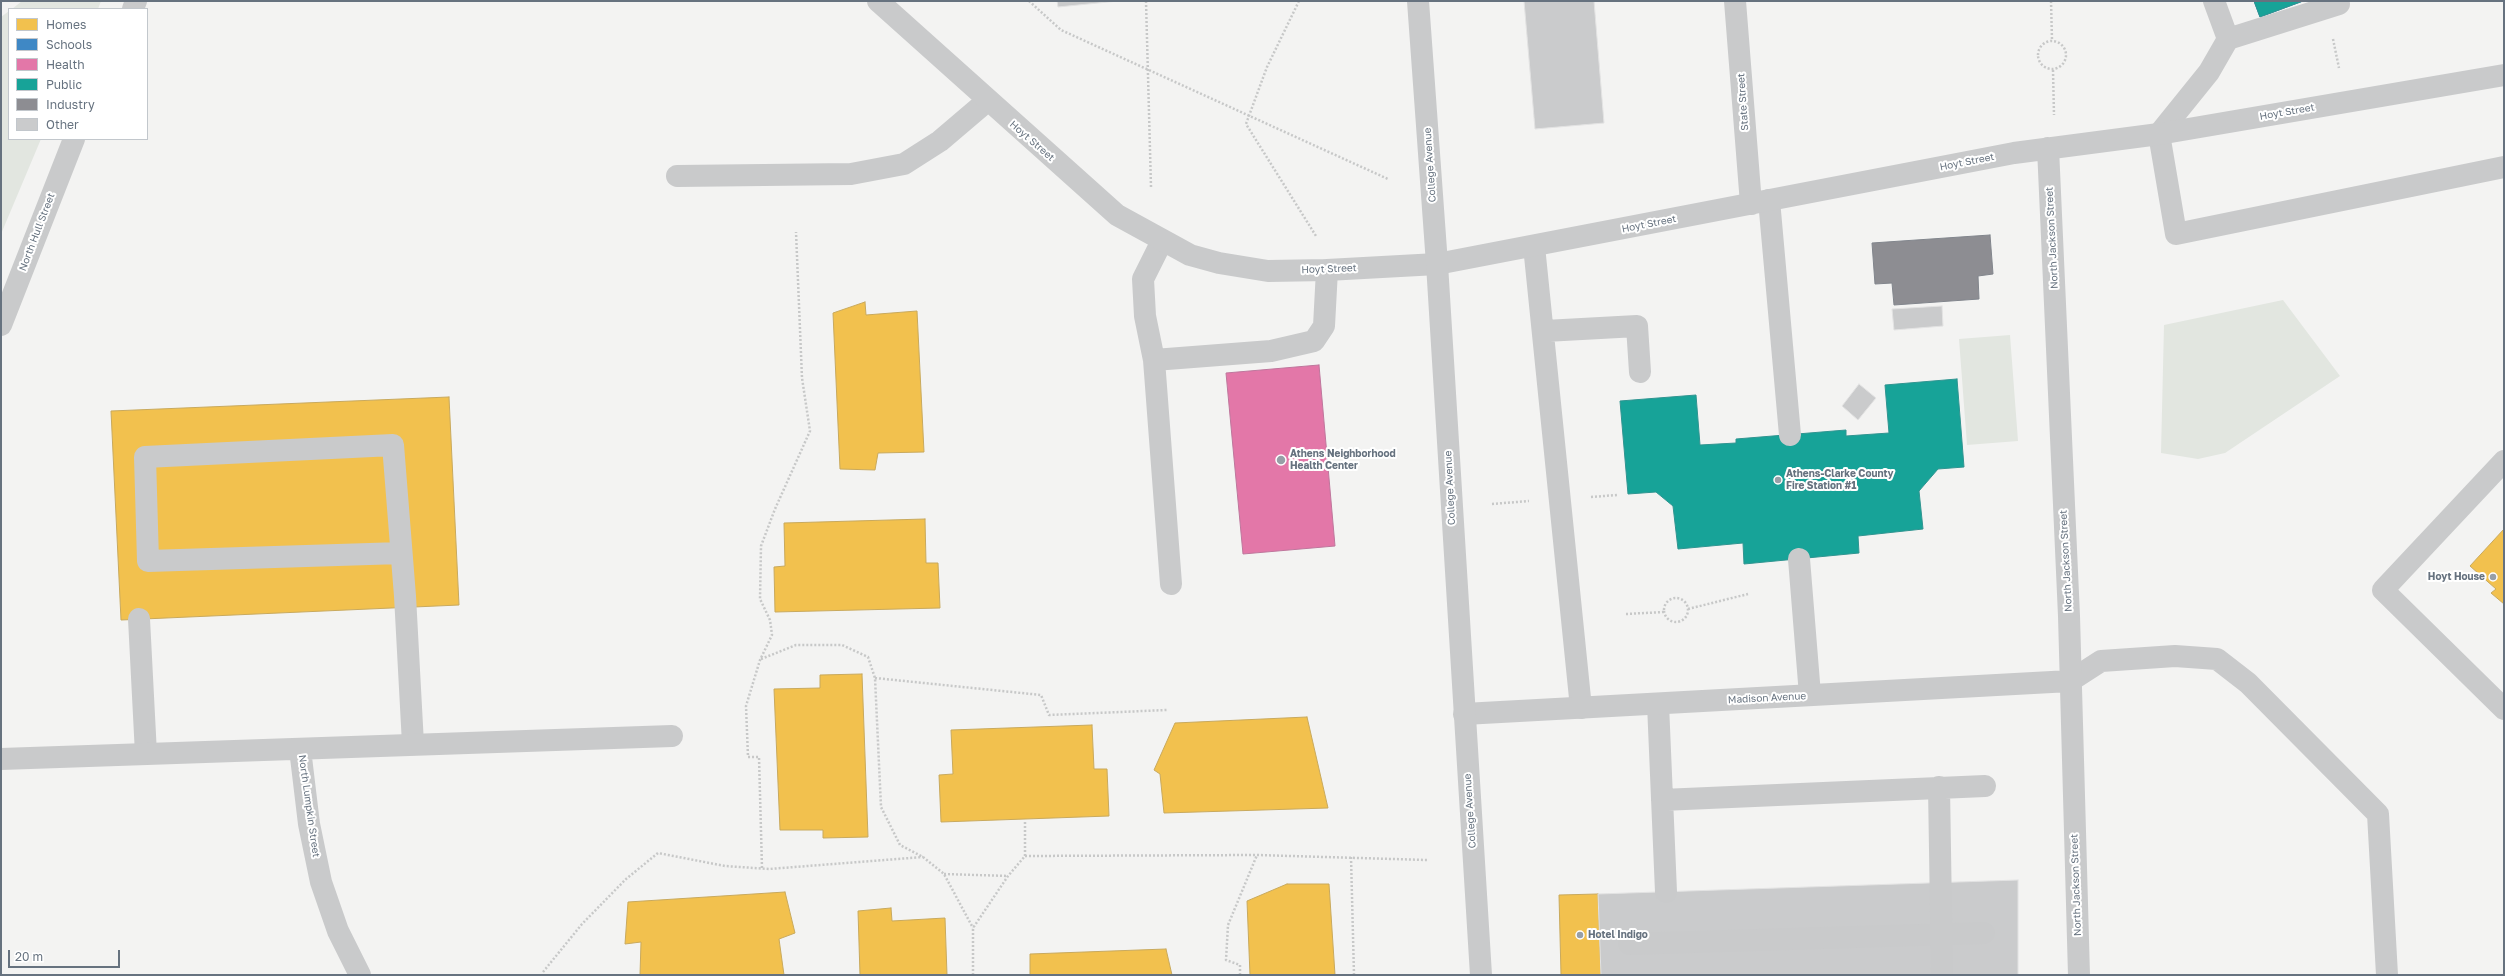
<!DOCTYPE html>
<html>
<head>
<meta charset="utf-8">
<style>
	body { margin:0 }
	#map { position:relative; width:2505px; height:976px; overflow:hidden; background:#f3f3f2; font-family:"Golos Text",sans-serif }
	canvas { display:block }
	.frame { position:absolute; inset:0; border:2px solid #66727f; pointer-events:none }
	.legend { position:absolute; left:8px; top:8px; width:140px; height:132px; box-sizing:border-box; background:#fff; border:1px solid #c2c7cc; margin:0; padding:5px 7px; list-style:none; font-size:12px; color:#66727f }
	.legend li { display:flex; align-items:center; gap:8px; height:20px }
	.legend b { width:20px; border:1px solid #c2c7cc }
	.scale { position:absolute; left:8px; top:950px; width:112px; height:18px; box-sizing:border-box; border:2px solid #66727f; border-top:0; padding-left:5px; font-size:12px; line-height:14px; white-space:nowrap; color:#66727f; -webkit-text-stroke:3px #fff; paint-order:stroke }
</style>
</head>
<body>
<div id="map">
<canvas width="2505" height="976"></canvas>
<div class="frame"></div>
<ul class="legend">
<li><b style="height:11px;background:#f2c14e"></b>Homes</li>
<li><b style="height:11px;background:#3f88c5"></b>Schools</li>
<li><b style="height:11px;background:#e377a8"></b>Health</li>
<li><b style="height:11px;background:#17a398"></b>Public</li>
<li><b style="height:11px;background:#8d8d92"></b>Industry</li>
<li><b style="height:11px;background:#cacbcc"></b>Other</li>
</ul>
<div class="scale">20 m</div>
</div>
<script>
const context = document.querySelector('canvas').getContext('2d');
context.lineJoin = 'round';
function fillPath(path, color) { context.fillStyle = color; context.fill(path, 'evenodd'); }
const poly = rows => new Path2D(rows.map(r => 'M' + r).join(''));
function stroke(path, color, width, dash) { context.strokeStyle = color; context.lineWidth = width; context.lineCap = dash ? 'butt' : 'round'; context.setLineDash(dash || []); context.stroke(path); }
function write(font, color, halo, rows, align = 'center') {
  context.font = font + ' "Golos Text",sans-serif'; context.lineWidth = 4; context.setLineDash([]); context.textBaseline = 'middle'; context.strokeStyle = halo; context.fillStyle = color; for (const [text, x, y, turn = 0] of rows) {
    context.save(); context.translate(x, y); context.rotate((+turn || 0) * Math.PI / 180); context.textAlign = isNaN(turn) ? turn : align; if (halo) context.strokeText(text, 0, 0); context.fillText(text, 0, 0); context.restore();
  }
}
const green = poly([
	[22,1,101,1,98,9,12,9],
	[9,11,9,139,41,139,1,234,1,17],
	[2283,300,2340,376,2225,453,2198,459,2161,453,2164,325],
	[2010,335,2018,441,1967,445,1959,339]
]);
const homes = poly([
	[865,302,866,315,917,311,924,452,878,453,875,470,840,469,833,313,865,302],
	[449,397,459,605,121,620,111,411,449,397],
	[925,519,926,563,938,563,940,608,775,612,774,567,785,566,784,523,925,519],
	[2504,529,2504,604,2491,593,2496,589,2470,566,2504,529],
	[862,674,868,837,823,838,823,830,780,830,774,689,820,688,820,675,862,674],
	[1307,717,1328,808,1164,813,1160,774,1154,770,1175,723,1307,717],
	[1092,725,1094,769,1107,769,1109,816,941,822,939,775,953,774,951,730,1092,725],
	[1287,884,1329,884,1335,975,1250,975,1247,901,1287,884],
	[785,892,795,933,779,939,784,975,640,975,641,942,625,944,628,902,785,892],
	[1598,894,1601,975,1561,975,1559,895,1598,894],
	[891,908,892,921,945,918,947,975,860,975,858,911,891,908],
	[1166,949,1172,975,1030,975,1030,954,1166,949]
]);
const schools = poly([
	[2254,1,2303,1,2260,17,2254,1]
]);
const health = poly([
	[1319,365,1335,546,1243,554,1226,373,1319,365]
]);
const public = poly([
	[2254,1,2303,1,2260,17,2254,1],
	[1957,379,1964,467,1938,469,1919,491,1923,529,1858,536,1859,553,1744,564,1743,543,1678,549,1673,506,1656,492,1628,494,1620,401,1696,395,1700,445,1736,443,1736,439,1846,430,1846,436,1889,433,1885,385,1957,379]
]);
const industry = poly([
	[1990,235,1993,274,1978,276,1979,299,1894,305,1892,283,1875,284,1872,243,1990,235]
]);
const building = poly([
	[1057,1,1118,1,1058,7,1057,1],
	[1524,1,1594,1,1604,123,1535,129,1524,1],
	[1942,306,1943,326,1894,330,1892,309,1942,306],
	[1859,384,1876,398,1858,420,1842,406,1859,384],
	[2018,880,2018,975,1601,975,1598,894,2018,880]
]);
const path = poly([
	[1029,1,1061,30,1388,179],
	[1146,1,1151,187],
	[1299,1,1267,67,1246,124,1316,236],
	[2051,1,2052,40],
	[2333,39,2339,68],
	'2038 55a14 14 0 1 1 28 0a14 14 0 1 1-28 0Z',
	[2053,70,2054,115],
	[1591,497,1617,495],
	[1492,504,1529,501],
	'1664 610a12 12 0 1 1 24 0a12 12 0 1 1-24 0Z',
	[1688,609,1748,594],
	[1626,614,1664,612],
	[761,659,796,645,842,645,868,657,875,678,881,807,900,845,923,857,944,874,973,928],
	[875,678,1041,695,1049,715,1167,710],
	[1025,856,1257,855,1427,860],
	[1351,857,1354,975],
	[762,868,759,757,748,757,746,706,760,660,772,635,770,620,760,599,761,546,775,509,810,431,802,378,796,232],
	[944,874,1008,876],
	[543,972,582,924,626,879,658,853,725,866,769,869,923,857],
	[973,975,973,928,1008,876,1025,856,1025,821],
	[1240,975,1240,965,1226,960,1228,925,1257,855]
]);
const service = poly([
	[2214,1,2228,39,2209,72,2159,134,2176,234,2504,167],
	[2228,39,2339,4],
	[677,176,851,174,904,164,940,141,987,101],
	[1769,200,1790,435],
	[1162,241,1143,279,1145,316,1154,360,1171,584],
	[1534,246,1581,708],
	[1545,331,1637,326,1640,372],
	[1154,360,1271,351,1314,341,1324,326,1327,270],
	[2504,461,2383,590,2504,709],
	[401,553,148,561,145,457,393,445,405,596,413,744],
	[1799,559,1810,695],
	[139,619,146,754],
	[2070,681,2101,661,2175,656,2217,659,2248,683,2378,814,2387,975],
	[1658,704,1666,892],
	[1939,787,1942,975],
	[1662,800,1985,786],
	[1629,944,1984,933]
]);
const minor = poly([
	[878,1,1117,215,1190,255,1219,263,1268,271,1327,270,1437,264,2014,153,2159,134,2504,75],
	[1735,1,1751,204],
	[133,9,136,1],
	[2048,148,2069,616,2079,975],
	[1,325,74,139],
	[1464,714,2070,681],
	[300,749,309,824,321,882,338,931,360,975],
	[1,759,672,736]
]);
const tertiary = poly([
	[1418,1,1437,264,1481,975]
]);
const markers = [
	[1281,460,5,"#979fa7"],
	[1778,480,4,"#979fa7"],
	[2493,577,4,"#979fa7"],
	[1580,935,4,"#979fa7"]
];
const streetNames = [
	["State Street",1743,102,-94],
	["Hoyt Street",2287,112,-10],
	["Hoyt Street",1032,141,41],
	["Hoyt Street",1967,162,-11],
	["College Avenue",1430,165,-94],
	["Hoyt Street",1649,224,-11],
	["North Hull Street",37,232,-69],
	["North Jackson Street",2052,238,-93],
	["Hoyt Street",1329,269,-2],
	["College Avenue",1450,488,-93],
	["North Jackson Street",2066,561,-93],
	["Madison Avenue",1767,698,-3],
	["North Lumpkin Street",309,806,82],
	["College Avenue",1470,811,-94],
	["North Jackson Street",2076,885,-92]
];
const poiNames = [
	["Athens Neighborhood",1290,454],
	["Health Center",1290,466],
	["Athens-Clarke County",1786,474],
	["Fire Station #1",1786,486],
	["Hoyt House",2485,577,"right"],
	["Hotel Indigo",1588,935]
];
fillPath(green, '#e2e6e0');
fillPath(homes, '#f2c14e');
stroke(homes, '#c8a95d', 1);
fillPath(schools, '#3f88c5');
stroke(schools, '#4b81b0', 1);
fillPath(health, '#e377a8');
stroke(health, '#be769c', 1);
fillPath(public, '#17a398');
stroke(public, '#2f9490', 1);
fillPath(industry, '#8d8d92');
stroke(industry, '#81858c', 1);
fillPath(building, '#cacbcc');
stroke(building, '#e2e2e2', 1);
stroke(path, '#c7c8c8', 2.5, [2, 2]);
stroke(service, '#c9cacb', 22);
stroke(minor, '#c9cacb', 22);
stroke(tertiary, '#c9cacb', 22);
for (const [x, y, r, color] of markers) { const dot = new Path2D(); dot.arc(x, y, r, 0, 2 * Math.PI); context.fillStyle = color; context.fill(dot); stroke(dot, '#fff', 1.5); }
write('10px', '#66727f', '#fff', streetNames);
write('bold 10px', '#66727f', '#fff', poiNames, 'left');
</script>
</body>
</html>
